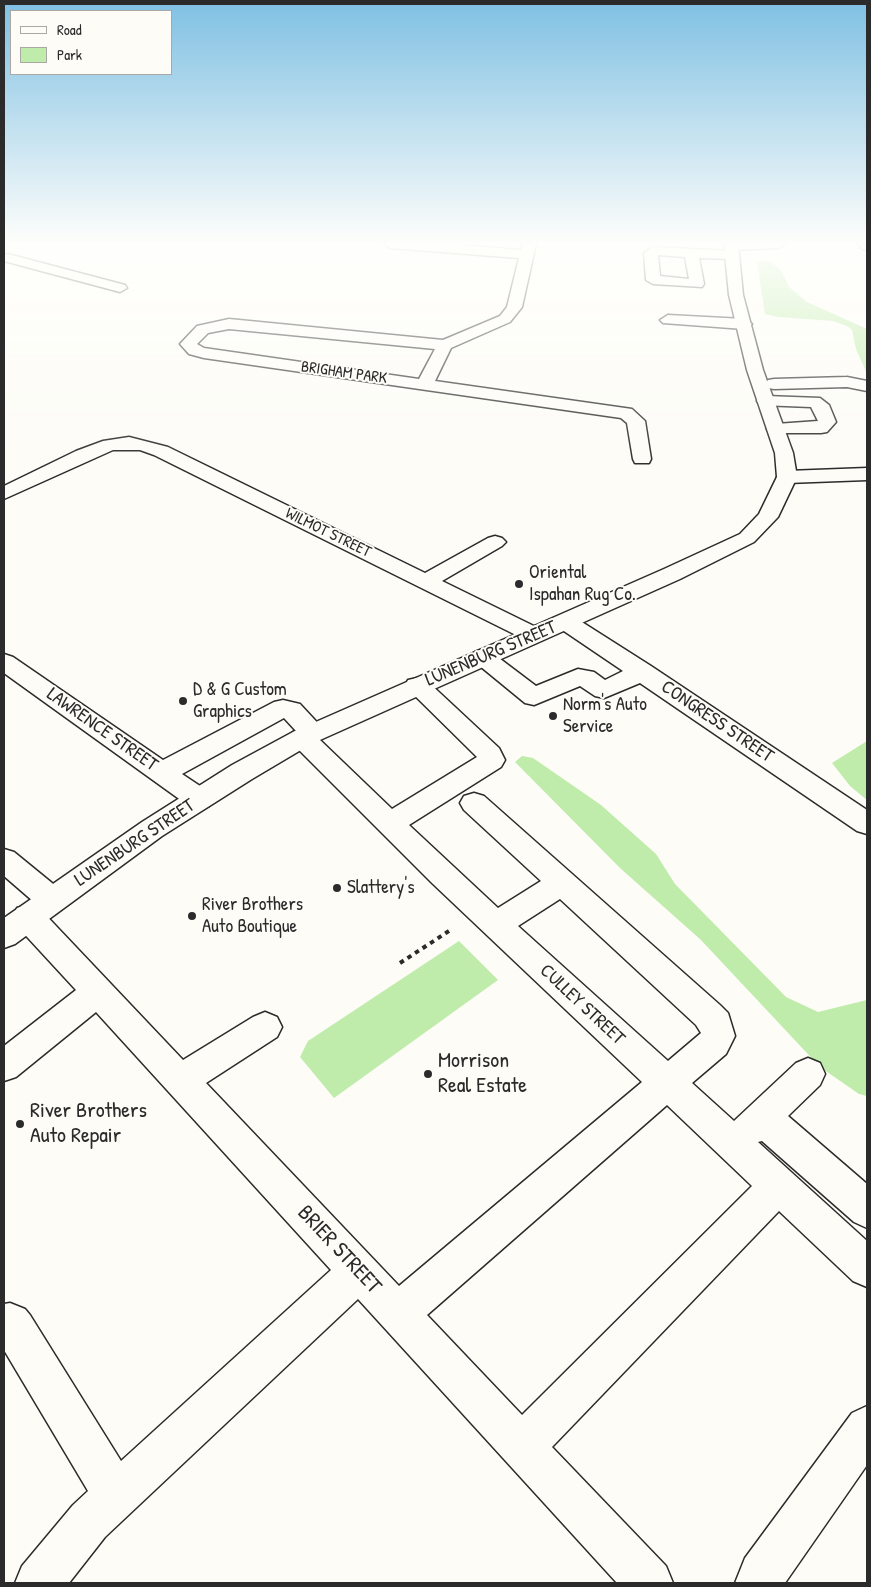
<!DOCTYPE html>
<html>
<head>
<meta charset="utf-8">
<style>
	body { margin:0 }
	#map { position:relative; width:871px; height:1587px; overflow:hidden; background:#fdfcf7; font-family:"Patrick Hand",sans-serif }
	canvas { display:block }
	.frame { position:absolute; inset:0; border:5px solid #2b2b2b; pointer-events:none }
	.legend { position:absolute; left:10px; top:10px; width:162px; height:65px; box-sizing:border-box; background:#fdfcf7; border:1px solid #a9a8a5; margin:0; padding:6px 9px; list-style:none; font-size:15px; color:#2b2b2b }
	.legend li { display:flex; align-items:center; gap:10px; height:25px }
	.legend b { width:25px; border:1px solid #a9a8a5 }
</style>
</head>
<body>
<div id="map">
<canvas width="871" height="1587"></canvas>
<div class="frame"></div>
<ul class="legend">
<li><b style="height:6px;background:#fdfcf7"></b>Road</li>
<li><b style="height:14px;background:#bfecaa"></b>Park</li>
</ul>
</div>
<script>
const context = document.querySelector('canvas').getContext('2d');
context.lineJoin = 'round';
function fillPath(path, color) { context.fillStyle = color; context.fill(path, 'evenodd'); }
const poly = rows => new Path2D(rows.map(r => 'M' + r).join(''));
function stroke(path, color, width, dash) { context.strokeStyle = color; context.lineWidth = width; context.lineCap = dash ? 'butt' : 'round'; context.setLineDash(dash || []); context.stroke(path); }
function write(font, color, halo, rows, align = 'center') {
  context.font = font + ' "Patrick Hand",sans-serif'; context.lineWidth = 4; context.setLineDash([]); context.textBaseline = 'middle'; context.strokeStyle = halo; context.fillStyle = color; for (const [text, x, y, turn = 0] of rows) {
    context.save(); context.translate(x, y); context.rotate((+turn || 0) * Math.PI / 180); context.textAlign = isNaN(turn) ? turn : align; if (halo) context.strokeText(text, 0, 0); context.fillText(text, 0, 0); context.restore();
  }
}
const green = poly([
	[763,260,772,262,782,272,789,287,807,302,867,329,867,374,856,349,852,330,847,326,833,321,778,317,765,314,757,263],
	[867,741,867,800,850,786,832,763],
	[522,756,533,758,601,805,656,854,675,884,786,997,818,1012,867,1000,867,1096,859,1094,820,1067,701,940,620,868,515,762],
	[459,941,498,980,334,1098,300,1057,308,1041]
]);
const path = poly([
	[400,963,452,929]
]);
const minor = poly([
	[384,244,446,244,521,250,522,244,536,244,522,307,510,322,451,348,435,381,632,409,645,421,651,459,649,463,635,463,633,459,627,423,621,418,204,358,189,354,180,344,197,326,229,319,443,340,500,316,507,307,519,258,390,248,384,244],
	[229,329,435,349,419,379,204,348,197,344,208,333,229,329],
	[725,244,785,244,779,248,731,250,726,249,725,244],
	[858,244,867,244,867,250,862,249,858,244],
	[653,247,732,251,739,255,732,259,699,258,704,284,702,287,653,284,646,280,644,253,653,247],
	[658,255,685,257,689,279,660,276,658,255],
	[8,254,125,285,127,288,120,292,4,261,4,255,8,254],
	[668,315,744,319,752,324,744,329,663,323,660,320,668,315],
	[847,377,867,381,867,391,847,387,774,389,768,388,765,384,768,380,774,379,847,377],
	[766,396,820,398,829,405,836,422,827,432,821,433,770,433,767,429,770,425,776,424,818,421,811,407,760,405,757,401,760,397,766,396],
	[129,437,168,447,425,573,488,538,495,536,502,538,506,542,502,546,442,581,542,630,546,635,542,640,534,642,526,640,154,455,140,450,113,450,4,499,4,486,76,451,103,441,129,437],
	[867,468,867,480,787,483,780,481,777,477,780,473,787,471,867,468],
	[566,615,574,617,651,666,867,810,867,834,857,831,640,683,604,698,595,696,580,686,534,705,525,703,475,662,471,657,475,652,483,649,491,652,536,686,578,669,594,672,605,680,623,671,558,627,554,622,558,617,566,615],
	[4,654,13,657,163,760,274,702,283,700,300,704,326,732,319,739,392,809,477,757,405,686,408,680,417,678,426,680,499,748,505,760,501,767,409,825,498,908,541,881,464,810,460,803,464,796,474,793,484,796,720,1005,728,1013,735,1036,726,1054,692,1083,734,1121,796,1063,808,1058,820,1063,825,1074,820,1085,788,1116,867,1184,867,1228,854,1222,762,1141,758,1142,867,1241,867,1287,853,1281,779,1211,552,1447,666,1566,673,1583,617,1583,358,1299,105,1537,69,1583,15,1583,22,1566,73,1505,88,1491,4,1350,4,1304,10,1303,25,1309,30,1315,121,1461,331,1270,96,1012,16,1077,4,1081,4,1046,76,990,17,926,13,917,17,908,28,905,39,908,183,1060,253,1017,265,1012,277,1017,282,1027,277,1037,206,1083,399,1286,642,1082,432,883,293,744,289,738,293,732,296,731,284,718,182,774,209,792,213,799,209,806,199,809,189,806,4,673,4,654],
	[560,899,696,1025,701,1033,668,1061,518,926,560,899],
	[667,1105,752,1186,522,1415,427,1315,667,1105],
	[4,849,14,852,63,892,67,900,63,908,52,912,41,908,4,876,4,849],
	[867,1406,867,1465,785,1583,735,1583,745,1558,852,1413,867,1406]
]);
const major = poly([
	[724,244,738,244,743,295,763,370,793,453,797,477,778,517,754,542,680,579,311,744,252,779,162,836,15,944,4,948,4,918,142,822,232,765,293,732,664,569,740,534,759,514,777,477,775,453,747,370,729,295,724,244]
]);
const markers = [
	[519,584,5,"#2b2b2b"],
	[183,701,5,"#2b2b2b"],
	[553,716,5,"#2b2b2b"],
	[337,888,5,"#2b2b2b"],
	[192,916,5,"#2b2b2b"],
	[428,1074,5,"#2b2b2b"],
	[20,1124,5,"#2b2b2b"]
];
const farStreetnames = [
	["BRIGHAM PARK",344,373,8],
	["WILMOT STREET",328,533,26]
];
const poiNames = [
	["Oriental",529,573],
	["Ispahan Rug Co.",529,595],
	["D & G Custom",193,690],
	["Graphics",193,712],
	["Norm's Auto",563,705],
	["Service",563,727],
	["Slattery's",347,888],
	["River Brothers",202,905],
	["Auto Boutique",202,927]
];
const streetNames = [
	["LUNENBURG STREET",491,654,-23],
	["CONGRESS STREET",717,722,34],
	["LAWRENCE STREET",102,730,35],
	["LUNENBURG STREET",135,843,-34],
	["CULLEY STREET",582,1005,43]
];
const nearPoinames = [
	["Morrison",438,1061],
	["Real Estate",438,1086],
	["River Brothers",30,1111],
	["Auto Repair",30,1136]
];
const nearStreetnames = [
	["BRIER STREET",339,1250,47]
];
fillPath(green, '#bfecaa');
stroke(minor, '#2b2b2b', 3);
stroke(major, '#2b2b2b', 3);
stroke(path, '#2b2b2b', 4, [4.5, 4.5]);
fillPath(minor, '#fdfcf7');
fillPath(major, '#fdfcf7');
const sky = context.createLinearGradient(0, 0, 0, 467);
sky.addColorStop(0, '#7fc0e3');
sky.addColorStop(0.52, '#fefefb');
sky.addColorStop(1, '#fefefb00');
context.fillStyle = sky;
context.fillRect(0, 0, 871, 467);
for (const [x, y, r, color] of markers) { const dot = new Path2D(); dot.arc(x, y, r, 0, 2 * Math.PI); context.fillStyle = color; context.fill(dot); stroke(dot, '#fdfcf7', 2); }
write('16px', '#2b2b2b', '#fdfcf7', farStreetnames);
write('19px', '#2b2b2b', '#fdfcf7', poiNames, 'left');
write('19px', '#2b2b2b', '#fdfcf7', streetNames);
write('22px', '#2b2b2b', '#fdfcf7', nearPoinames, 'left');
write('22px', '#2b2b2b', '#fdfcf7', nearStreetnames);
</script>
</body>
</html>
